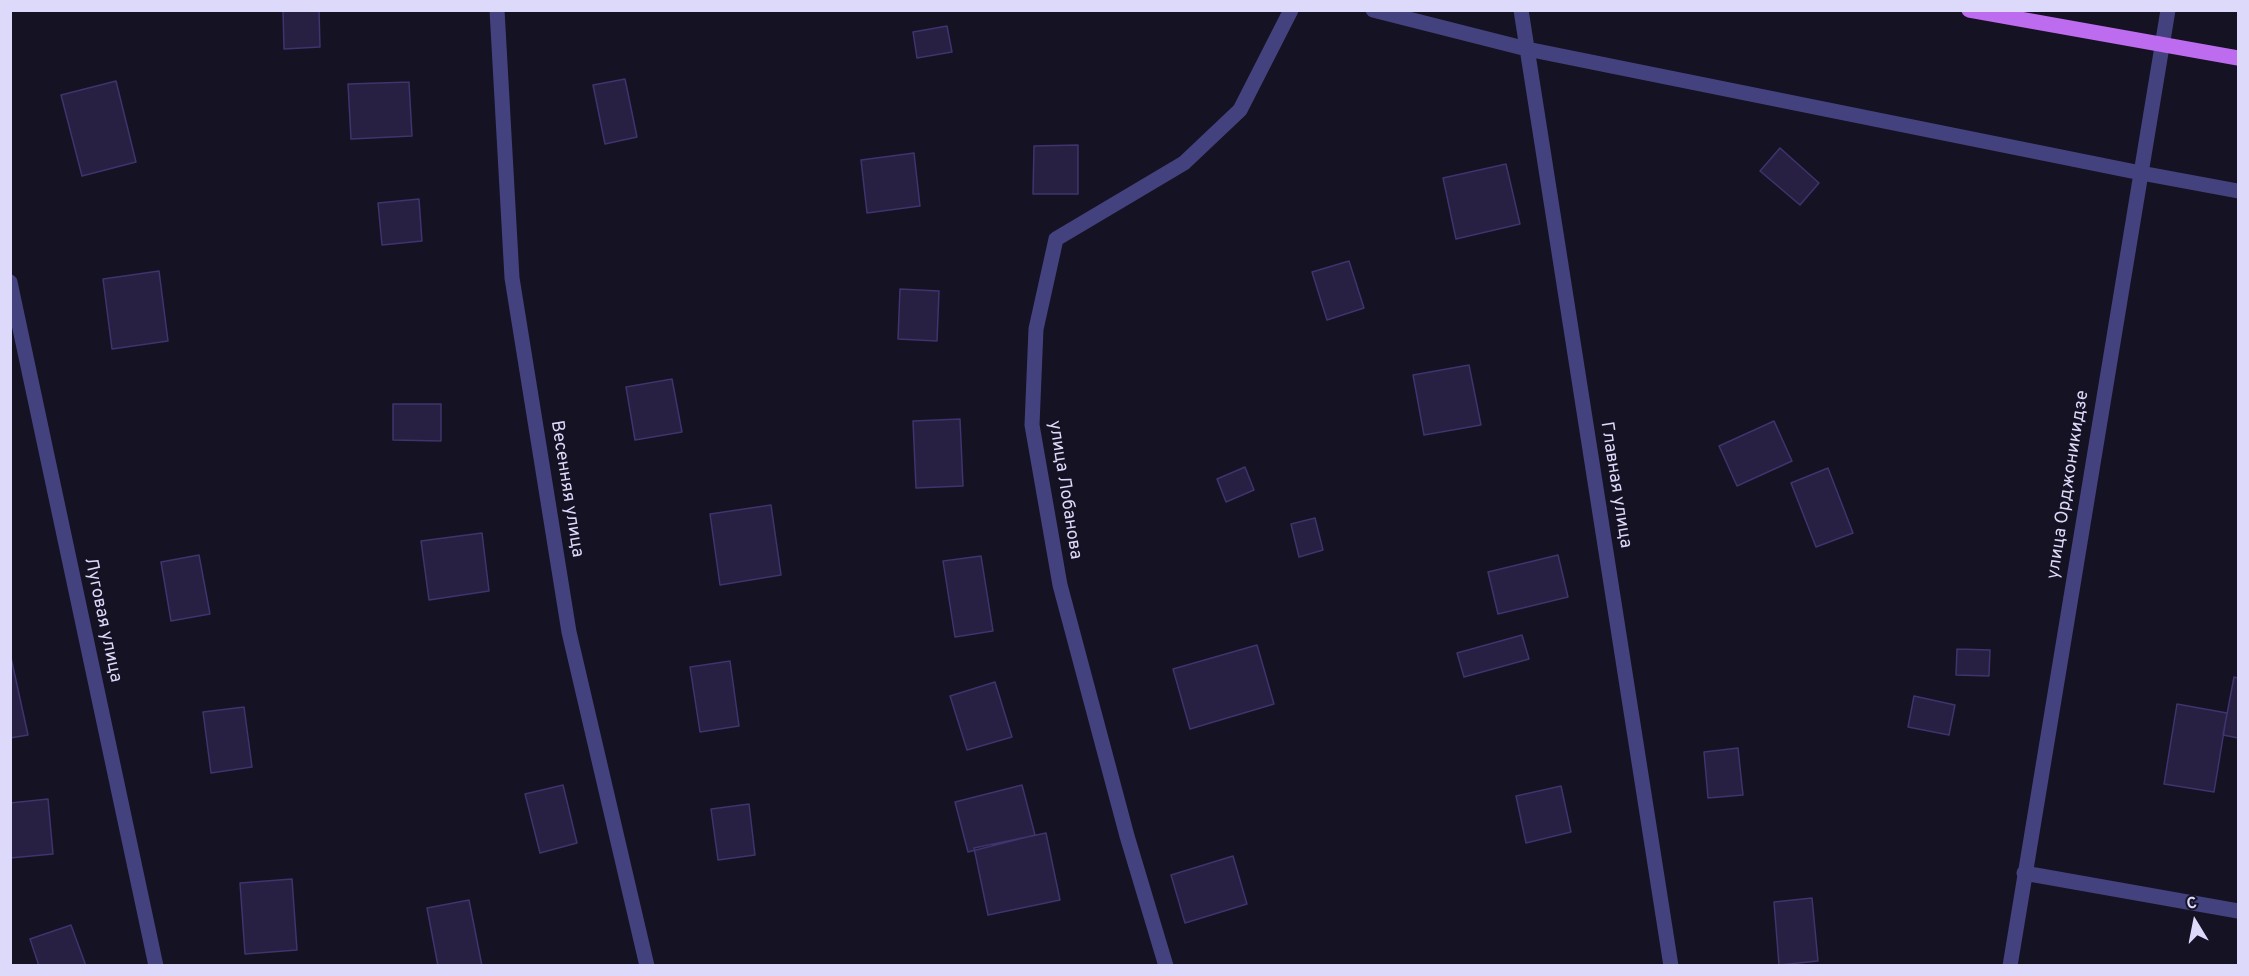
<!DOCTYPE html>
<html>
<head>
<meta charset="utf-8">
<style>
	body { margin:0 }
	#map { position:relative; width:2249px; height:976px; overflow:hidden; background:#151224; font-family:Overpass,sans-serif }
	canvas { display:block }
	.frame { position:absolute; inset:0; border:12px solid #ddd9fb; pointer-events:none }
	.north { position:absolute; left:2165px; top:892px; width:60px; height:60px; -webkit-text-stroke:4px #151224; paint-order:stroke; rotate:350deg; font-size:16px; font-weight:700; line-height:24px; text-align:center; color:#ddd9fb }
	.north::after { content:''; display:block; margin:auto; width:21px; height:27px; background:#ddd9fb; clip-path:polygon(50% 0,100% 100%,50% 72%,0 100%) }
</style>
</head>
<body>
<div id="map">
<canvas width="2249" height="976"></canvas>
<div class="frame"></div>
<div class="north">С</div>
</div>
<script>
const context = document.querySelector('canvas').getContext('2d');
context.lineJoin = 'round';
function fillPath(path, color) { context.fillStyle = color; context.fill(path, 'evenodd'); }
const poly = rows => new Path2D(rows.map(r => 'M' + r).join(''));
function stroke(path, color, width, dash) { context.strokeStyle = color; context.lineWidth = width; context.lineCap = dash ? 'butt' : 'round'; context.setLineDash(dash || []); context.stroke(path); }
function write(font, color, halo, rows, align = 'center') {
  context.font = font + ' Overpass,sans-serif'; context.lineWidth = 4.5; context.setLineDash([]); context.textBaseline = 'middle'; context.strokeStyle = halo; context.fillStyle = color; for (const [text, x, y, turn = 0] of rows) {
    context.save(); context.translate(x, y); context.rotate((+turn || 0) * Math.PI / 180); context.textAlign = isNaN(turn) ? turn : align; if (halo) context.strokeText(text, 0, 0); context.fillText(text, 0, 0); context.restore();
  }
}
const building = poly([
	[283,10,319,10,320,47,284,49,283,10],
	[947,26,952,52,917,58,913,32,947,26],
	[625,79,637,137,605,144,593,85,625,79],
	[116,81,136,162,82,176,61,95,116,81],
	[409,82,412,136,351,139,348,84,409,82],
	[1078,145,1078,194,1033,194,1034,146,1078,145],
	[1780,148,1819,183,1800,205,1760,171,1780,148],
	[914,153,920,206,867,213,861,160,914,153],
	[1506,164,1520,224,1456,239,1443,178,1506,164],
	[419,199,422,241,382,245,378,203,419,199],
	[1349,261,1364,308,1327,320,1312,272,1349,261],
	[159,271,168,341,112,349,103,279,159,271],
	[900,289,939,291,937,341,898,339,900,289],
	[1469,365,1481,425,1424,435,1413,375,1469,365],
	[672,379,682,432,635,440,626,387,672,379],
	[393,404,441,404,441,441,393,440,393,404],
	[960,419,963,486,916,488,913,421,960,419],
	[1774,421,1792,461,1737,486,1719,446,1774,421],
	[1245,467,1254,490,1226,502,1217,479,1245,467],
	[1828,468,1853,533,1816,547,1791,483,1828,468],
	[771,505,781,575,720,585,710,514,771,505],
	[1315,518,1323,550,1299,557,1291,524,1315,518],
	[482,533,489,591,429,600,421,541,482,533],
	[199,555,210,614,171,621,161,562,199,555],
	[1558,555,1568,597,1498,614,1488,572,1558,555],
	[981,556,993,631,955,637,943,561,981,556],
	[1522,635,1529,659,1464,677,1457,653,1522,635],
	[1257,645,1274,704,1190,729,1173,669,1257,645],
	[1957,649,1990,650,1989,676,1956,675,1957,649],
	[10,653,28,735,10,738,10,653],
	[730,661,739,726,700,732,690,667,730,661],
	[2234,677,2238,678,2238,738,2223,735,2234,677],
	[995,682,1012,737,967,750,950,696,995,682],
	[1914,696,1955,705,1949,735,1908,727,1914,696],
	[2177,704,2227,713,2214,792,2164,784,2177,704],
	[244,707,252,767,211,773,203,712,244,707],
	[1738,748,1743,795,1708,798,1704,752,1738,748],
	[563,785,577,843,540,853,525,794,563,785],
	[1022,785,1035,835,968,852,955,802,1022,785],
	[1561,786,1571,832,1526,843,1516,796,1561,786],
	[48,799,53,854,10,858,10,803,48,799],
	[749,804,755,855,718,860,711,809,749,804],
	[1046,833,1060,900,988,915,974,848,1046,833],
	[1233,856,1247,904,1185,923,1171,875,1233,856],
	[292,879,297,950,245,954,240,883,292,879],
	[1812,898,1818,961,1779,965,1774,902,1812,898],
	[469,900,482,966,438,966,427,908,469,900],
	[71,925,86,966,39,966,30,939,71,925]
]);
const street = poly([
	[497,10,512,278,569,632,647,966],
	[1373,10,1527,49,2141,173,2238,191],
	[1521,10,1671,966],
	[10,282,156,966],
	[2024,873,2238,911],
	[1166,966,1127,836,1060,585,1032,425,1036,329,1056,239,1184,163,1240,110,1291,10],
	[2010,966,2168,10]
]);
const primaryBridge = poly([
	[1969,10,2238,58]
]);
const streetNames = [
	["Главная улица",1615,485,81],
	["улица Орджоникидзе",2069,485,-81],
	["Весенняя улица",566,489,81],
	["улица Лобанова",1064,490,81],
	["Луговая улица",102,620,78]
];
fillPath(building, '#272043');
stroke(building, '#3f346d', 1.5);
stroke(street, '#43427e', 15);
stroke(primaryBridge, '#bd6cef', 15);
write('18px', '#ddd9fb', '#151224', streetNames);
</script>
</body>
</html>
